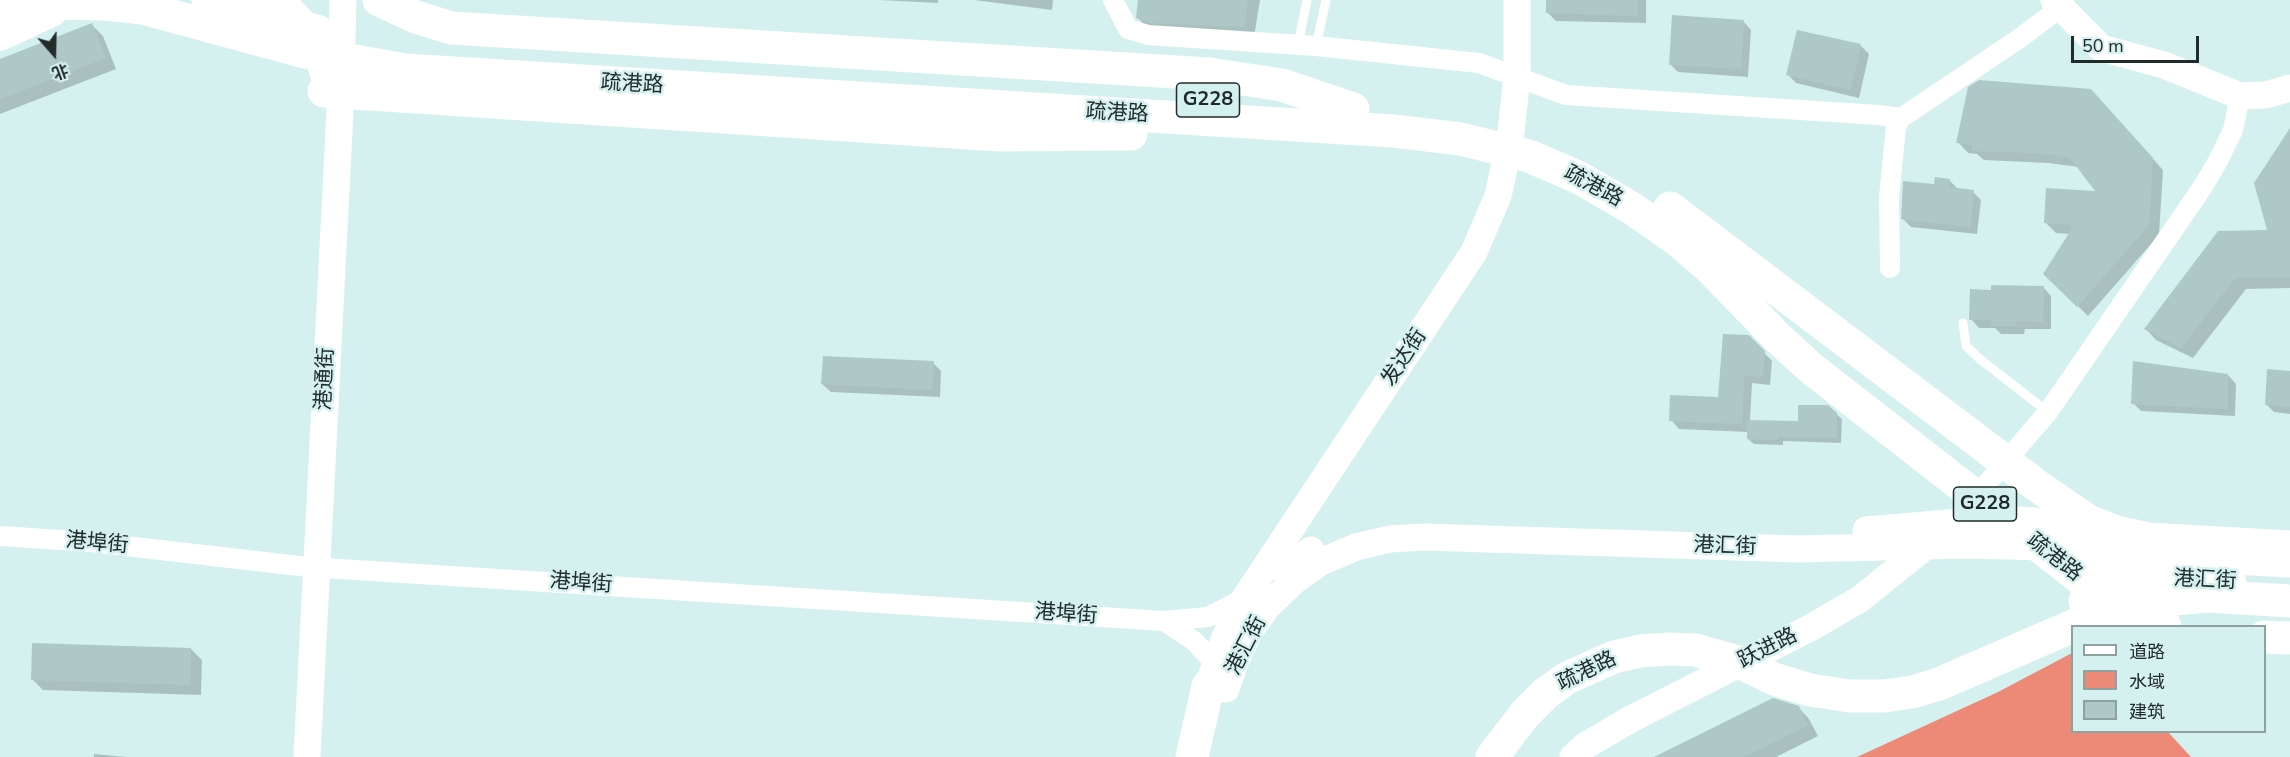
<!DOCTYPE html>
<html>
<head>
<meta charset="utf-8">
<style>
	body { margin:0 }
	#map { position:relative; width:2290px; height:757px; overflow:hidden; background:#d5f1ef; font-family:"Nunito Sans","Noto Sans SC",sans-serif }
	canvas { display:block }
	.legend { position:absolute; left:2071px; top:625px; width:195px; height:108px; box-sizing:border-box; background:#d5f1ef; border:2px solid #8da2a0; margin:0; padding:8px 10px; list-style:none; font-size:18px; color:#202b2a }
	.legend li { display:flex; align-items:center; gap:12px; height:30px }
	.legend b { width:30px; border:2px solid #8da2a0 }
	.north { position:absolute; left:24px; top:24px; width:60px; height:60px; -webkit-text-stroke:4px #d5f1ef; paint-order:stroke; rotate:160deg; font-size:16px; font-weight:700; line-height:24px; text-align:center; color:#202b2a }
	.north::after { content:''; display:block; margin:auto; width:21px; height:27px; background:#202b2a; clip-path:polygon(50% 0,100% 100%,50% 72%,0 100%) }
	.scale { position:absolute; left:2071px; top:36px; width:128px; height:27px; box-sizing:border-box; border:3px solid #202b2a; border-top:0; padding-left:8px; font-size:18px; line-height:21px; white-space:nowrap; color:#202b2a; -webkit-text-stroke:4px #d5f1ef; paint-order:stroke }
</style>
</head>
<body>
<div id="map">
<canvas width="2290" height="757"></canvas>
<ul class="legend">
<li><b style="height:8px;background:#fff"></b>道路</li>
<li><b style="height:16px;background:#ed8a77"></b>水域</li>
<li><b style="height:16px;background:#adc8c7"></b>建筑</li>
</ul>
<div class="north">北</div>
<div class="scale">50 m</div>
</div>
<script>
const context = document.querySelector('canvas').getContext('2d');
context.lineJoin = 'round';
function fillPath(path, color) { context.fillStyle = color; context.fill(path, 'evenodd'); }
const poly = rows => new Path2D(rows.map(r => 'M' + r).join(''));
function stroke(path, color, width, dash) { context.strokeStyle = color; context.lineWidth = width; context.lineCap = dash ? 'butt' : 'round'; context.setLineDash(dash || []); context.stroke(path); }
function write(font, color, halo, rows, align = 'center') {
  context.font = font + ' "Nunito Sans","Noto Sans SC",sans-serif'; context.lineWidth = 5; context.setLineDash([]); context.textBaseline = 'middle'; context.strokeStyle = halo; context.fillStyle = color; for (const [text, x, y, turn = 0] of rows) {
    context.save(); context.translate(x, y); context.rotate((+turn || 0) * Math.PI / 180); context.textAlign = isNaN(turn) ? turn : align; if (halo) context.strokeText(text, 0, 0); context.fillText(text, 0, 0); context.restore();
  }
}
const water = poly([
	[2072,653,2072,732,2168,732,2191,757,1857,757,1998,692]
]);
const shadow = poly([
	[878,0,938,0,938,3],
	[974,0,1053,0,1052,10],
	[1140,0,1260,0,1254,37,1149,29,1138,18],
	[1548,0,1646,0,1646,23,1556,21,1548,13],
	[1743,21,1751,30,1748,77,1678,72,1670,64],
	[92,25,103,36,116,69,0,114,0,61],
	[1861,46,1869,54,1859,98,1796,83,1788,75],
	[2102,102,2163,170,2159,235,2088,316,2045,274,2070,234,2056,233,2046,223,2098,192,2079,167,2048,163,1984,160,1977,154,1968,153,1958,142],
	[2290,131,2290,288,2246,289,2193,358,2156,340,2146,329,2269,232],
	[1949,180,1957,188,1973,192,1981,200,1977,234,1911,227,1903,219],
	[2043,287,2051,296,2051,329,2025,329,2024,334,2001,334,1995,328,1979,328,1971,319,1992,291],
	[1749,337,1772,361,1770,385,1752,383,1750,421,1799,423,1836,414,1842,419,1841,443,1783,441,1783,445,1754,444,1748,439,1748,432,1679,429,1671,420,1719,398],
	[933,363,941,371,940,397,831,392,822,384],
	[2290,372,2290,414,2274,412,2266,404],
	[2228,375,2236,384,2235,416,2141,411,2133,403],
	[191,649,202,660,201,695,43,690,32,679],
	[1798,707,1809,719,1818,736,1776,757,1657,757],
	[94,754,127,757,94,757]
]);
const building = poly([
	[1138,0,1248,0,1244,27,1150,23,1136,18],
	[1546,0,1638,0,1638,16,1546,13],
	[1672,15,1744,20,1741,69,1669,65],
	[92,23,106,58,0,99,0,59],
	[1797,30,1861,44,1851,90,1786,75],
	[1979,80,2091,89,2153,158,2149,225,2077,307,2043,274,2074,225,2044,223,2046,188,2095,191,2070,158,2037,153,1972,151,1972,145,1956,143,1968,87],
	[2290,128,2290,277,2235,278,2181,348,2144,329,2218,231,2267,230,2254,183],
	[1935,177,1950,179,1949,187,1974,190,1970,227,1901,219,1903,181,1934,184],
	[1991,285,2044,286,2043,322,2017,321,2016,326,1991,326,1991,320,1969,320,1970,289,1991,290],
	[1723,334,1749,335,1765,351,1763,377,1744,376,1742,424,1669,421,1670,395,1718,397],
	[823,356,934,361,932,390,821,384],
	[2133,361,2228,374,2228,409,2131,404],
	[2267,369,2290,371,2290,407,2265,405],
	[1798,405,1828,405,1837,413,1837,438,1778,437,1778,440,1747,439,1747,420,1798,421],
	[32,643,191,648,190,685,31,680],
	[1773,698,1799,706,1808,725,1744,757,1654,757]
]);
const lane = poly([
	[1298,45,1307,0],
	[1316,46,1326,0],
	[1963,323,1966,346,1981,360,2048,412]
]);
const street = poly([
	[1113,0,1128,29,1148,35,1316,46,1479,63,1566,95,1879,115,1901,118,2020,38,2060,8],
	[1890,268,1889,197,1896,127,1901,118],
	[1970,503,2048,412,2202,188,2218,161,2233,130,2240,96],
	[0,536,91,542,308,567,1164,621,1208,617,1245,598],
	[1164,621,1194,641,1215,663]
]);
const secondary = poly([
	[2054,0,2101,48,2164,65,2240,96,2266,95,2290,88],
	[1866,530,1995,519,2022,520,2045,522,2124,550,2159,557,2290,564],
	[1271,559,1283,570,1311,550],
	[1208,686,1225,637,1245,598,1474,252,1498,196,1510,141,1517,77,1517,0],
	[1226,689,1235,662,1249,632,1267,607,1294,581,1321,562,1356,547,1390,539,1425,537,1798,549,1967,545,2047,547,2088,556,2132,574,2159,578,2233,582],
	[307,757,340,111,343,0],
	[1573,757,1585,746,1631,719,1812,627,1860,599,1931,542]
]);
const primary = poly([
	[280,0,302,24,317,49,325,74],
	[0,36,52,12]
]);
const highway = poly([
	[208,0,317,31],
	[379,0,416,17,451,28,1209,74,1282,85,1353,109],
	[0,16,31,8,67,3,106,4,143,8,305,52,405,70,1393,131,1461,139,1529,156,1580,178,1633,209,1676,239,1709,267,1778,338,1812,369,2116,606,2150,623,2165,626],
	[324,91,1000,135,1131,134],
	[1670,208,2036,485,2090,522,2117,532,2149,539,2290,547],
	[2085,601,2182,558,2212,550],
	[2264,637,2290,638],
	[1192,757,1208,686],
	[1492,757,1525,714,1546,693,1567,678,1614,657,1640,651,1669,649,1695,650,1741,663,1774,679,1810,690,1850,696,1884,696,1912,692,1939,684,2089,619,2125,607,2163,600,2208,596,2290,601]
]);
const shields = [
	[1208,100,63],
	[1985,504,63]
];
const shieldNames = [
	["G228",1208,100],
	["G228",1985,504]
];
const streetNames = [
	["疏港路",632,85,3],
	["疏港路",1117,114,3],
	["疏港路",1593,187,28],
	["发达街",1405,358,-57],
	["港通街",326,379,-87],
	["港埠街",97,544,5],
	["港汇街",1725,547,2],
	["疏港路",2054,558,38],
	["港汇街",2205,581,3],
	["港埠街",581,584,4],
	["港埠街",1066,615,4],
	["港汇街",1247,646,-63],
	["跃进路",1768,649,-27],
	["疏港路",1587,672,-26]
];
fillPath(water, '#ed8a77');
fillPath(shadow, '#0003');
fillPath(building, '#adc8c7');
stroke(lane, '#fff', 9);
stroke(street, '#fff', 20);
stroke(secondary, '#fff', 27);
stroke(primary, '#fff', 30);
stroke(highway, '#fff', 33);
for (const [x, y, w] of shields) { const box = new Path2D(); box.roundRect(x - w / 2, y - 17, w, 34, 4.5); context.fillStyle = '#d5f1ef'; context.fill(box); stroke(box, '#202b2a', 1.5); }
write('bold 20px', '#202b2a', null, shieldNames);
write('21px', '#202b2a', '#d5f1ef', streetNames);
</script>
</body>
</html>
